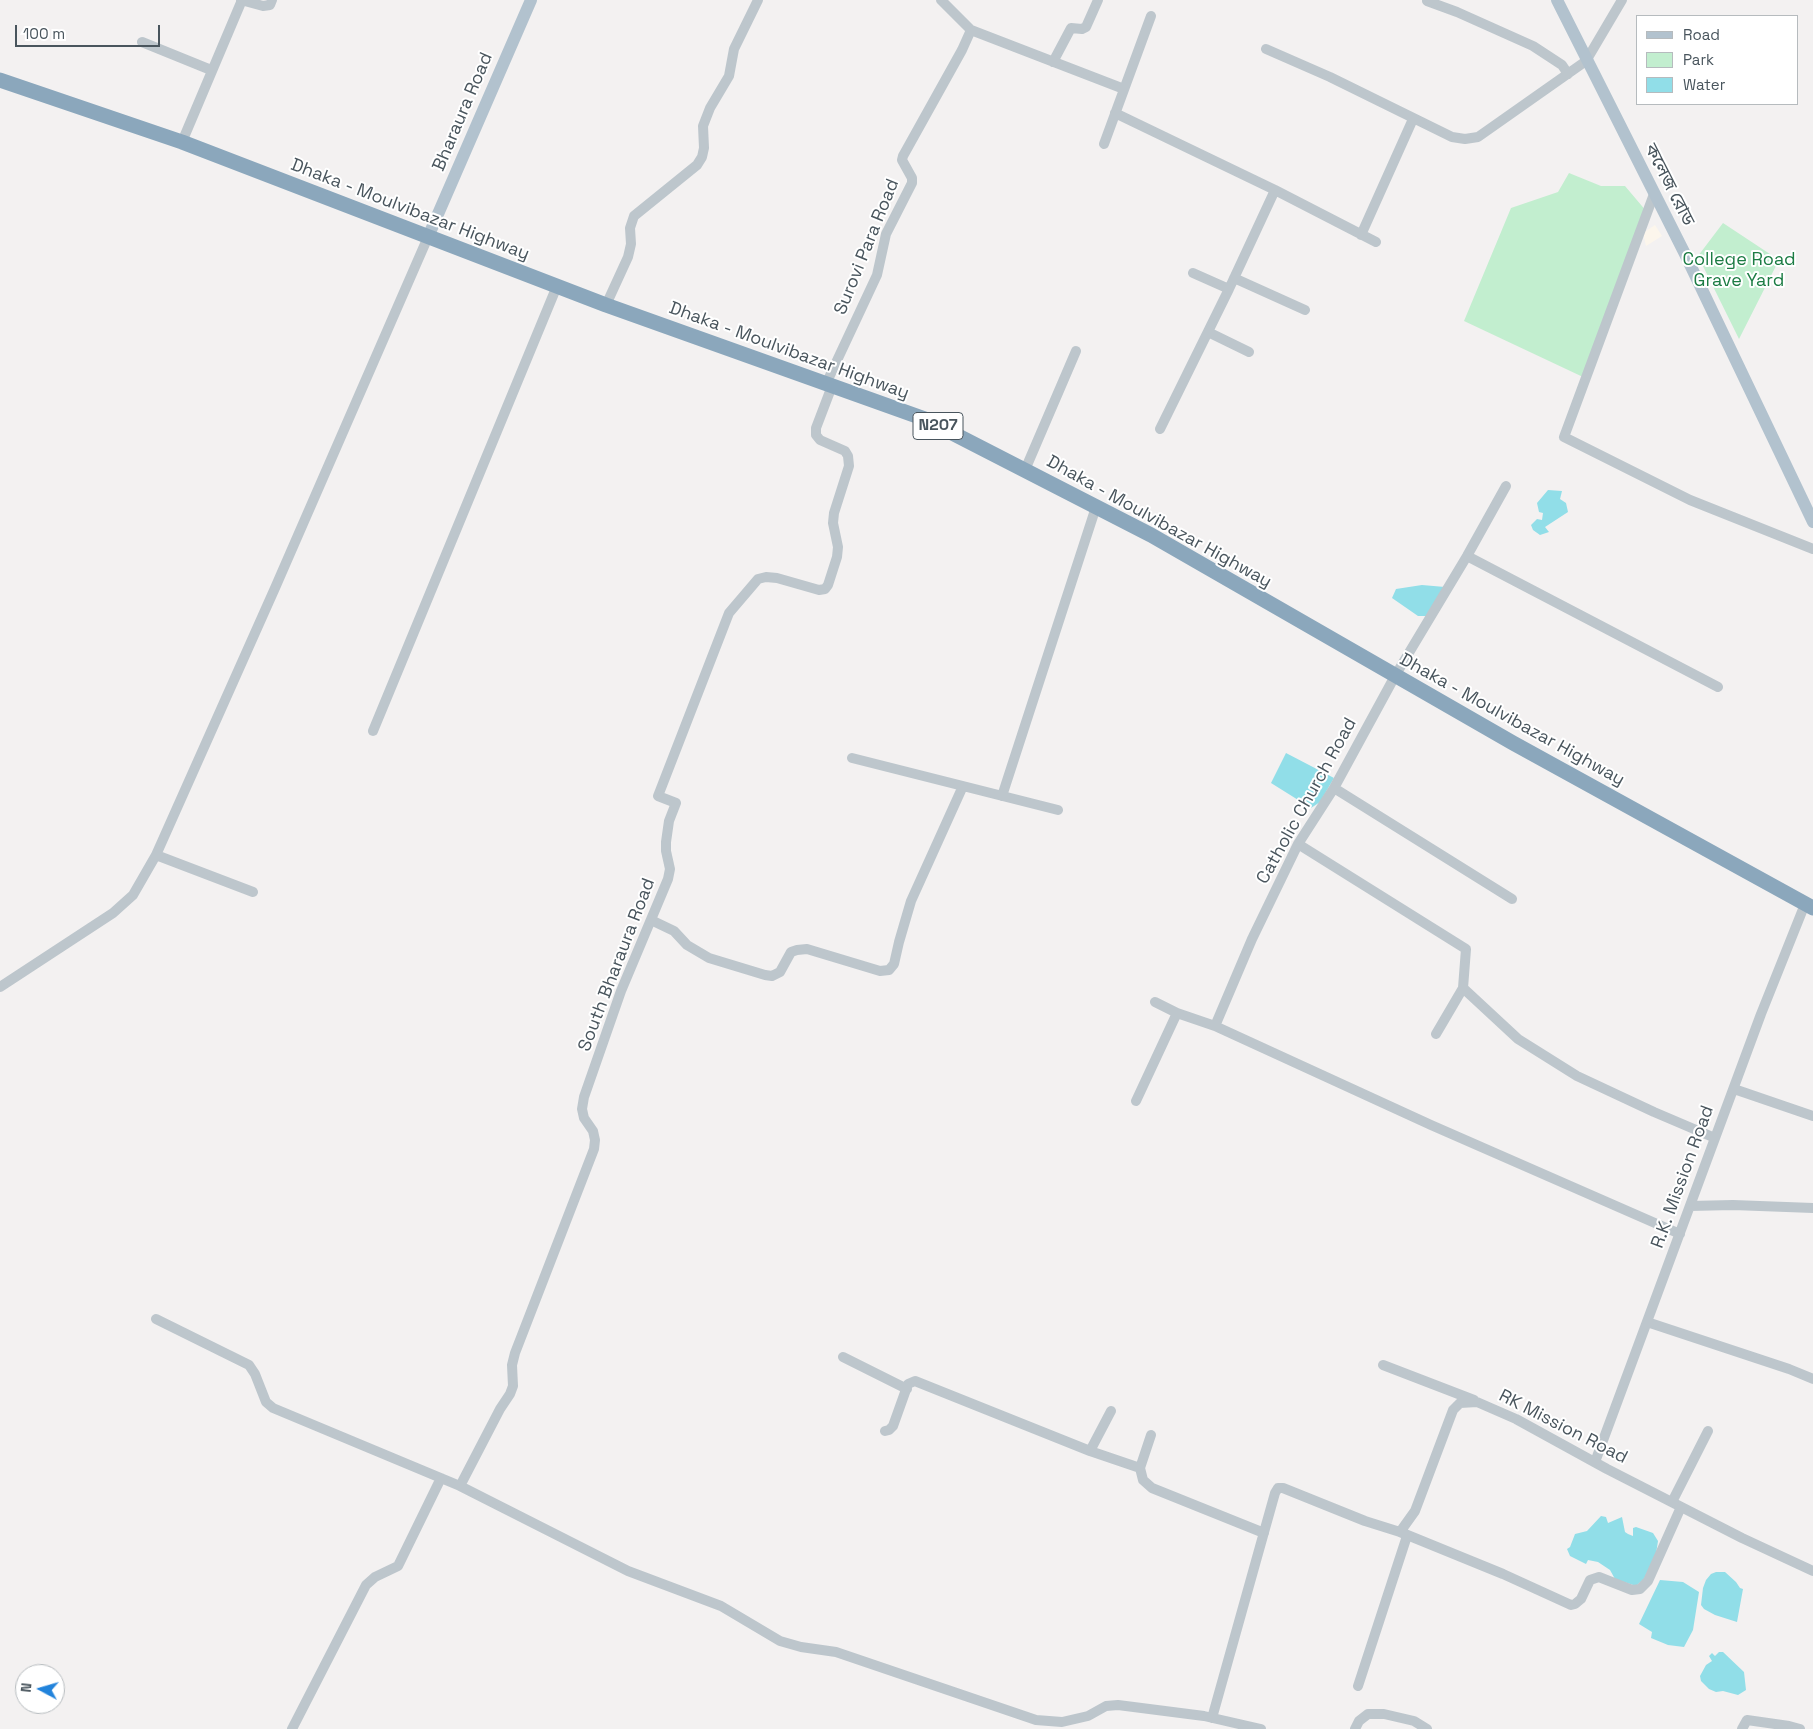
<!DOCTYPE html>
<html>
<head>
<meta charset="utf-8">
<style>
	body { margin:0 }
	#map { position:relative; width:1813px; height:1729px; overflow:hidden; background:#f3f1f1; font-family:"Space Grotesk",sans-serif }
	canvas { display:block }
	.legend { position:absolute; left:1636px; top:15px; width:162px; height:90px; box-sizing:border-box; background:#fff; border:1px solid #b6bbbe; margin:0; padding:6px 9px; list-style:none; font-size:15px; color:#49555d }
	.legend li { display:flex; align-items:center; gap:10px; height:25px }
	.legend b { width:25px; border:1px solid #b6bbbe }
	.north { position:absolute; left:15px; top:1664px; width:50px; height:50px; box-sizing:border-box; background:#fff; border:1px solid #b6bbbe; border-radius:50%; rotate:276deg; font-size:14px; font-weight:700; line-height:20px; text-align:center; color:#49555d }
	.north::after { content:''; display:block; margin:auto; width:18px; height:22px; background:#2283db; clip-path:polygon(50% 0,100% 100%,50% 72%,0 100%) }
	.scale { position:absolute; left:15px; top:25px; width:145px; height:22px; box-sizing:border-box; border:2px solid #49555d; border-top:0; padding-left:6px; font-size:15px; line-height:18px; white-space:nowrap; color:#49555d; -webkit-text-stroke:4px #fff; paint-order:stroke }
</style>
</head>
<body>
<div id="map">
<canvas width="1813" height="1729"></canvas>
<ul class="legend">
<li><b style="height:6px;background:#b2c2ce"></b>Road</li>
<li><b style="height:14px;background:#c2eecf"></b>Park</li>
<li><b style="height:14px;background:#91dee8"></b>Water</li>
</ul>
<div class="north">N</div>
<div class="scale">100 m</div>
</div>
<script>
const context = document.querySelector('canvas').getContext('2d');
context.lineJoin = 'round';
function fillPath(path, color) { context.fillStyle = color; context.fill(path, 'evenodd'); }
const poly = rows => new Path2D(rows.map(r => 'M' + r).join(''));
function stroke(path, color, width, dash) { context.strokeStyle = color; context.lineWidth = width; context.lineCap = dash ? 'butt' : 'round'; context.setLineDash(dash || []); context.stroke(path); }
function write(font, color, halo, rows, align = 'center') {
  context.font = font + ' "Space Grotesk","Noto Sans Bengali",sans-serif'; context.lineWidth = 4; context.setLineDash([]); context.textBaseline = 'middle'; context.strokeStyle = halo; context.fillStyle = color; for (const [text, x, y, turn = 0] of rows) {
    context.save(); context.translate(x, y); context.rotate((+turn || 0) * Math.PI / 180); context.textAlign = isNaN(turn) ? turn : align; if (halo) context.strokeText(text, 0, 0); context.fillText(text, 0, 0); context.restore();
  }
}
const commercial = poly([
	[1655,225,1662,236,1646,246,1643,233]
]);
const green = poly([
	[1569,173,1601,186,1625,186,1647,212,1583,377,1464,321,1511,208,1558,192],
	[1723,223,1779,260,1739,339,1698,256]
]);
const water = poly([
	[1548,490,1562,491,1560,499,1566,503,1568,512,1545,527,1549,532,1540,535,1533,530,1531,525,1537,519,1542,520,1543,513,1539,512,1537,503],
	[1422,585,1445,587,1428,616,1418,616,1392,598,1396,589],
	[1286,753,1334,778,1320,802,1311,808,1271,783],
	[1601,1516,1606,1517,1608,1523,1622,1517,1625,1532,1628,1534,1633,1536,1633,1528,1636,1527,1653,1533,1658,1541,1656,1554,1644,1579,1636,1586,1615,1579,1610,1570,1598,1562,1588,1560,1586,1564,1570,1556,1567,1549,1570,1547,1575,1534,1587,1531],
	[1716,1572,1725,1572,1736,1582,1740,1588,1743,1589,1737,1622,1715,1615,1704,1609,1701,1605,1703,1588,1706,1580,1711,1574],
	[1660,1580,1683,1582,1699,1592,1693,1630,1684,1647,1668,1645,1651,1638,1652,1632,1639,1624],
	[1719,1652,1723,1652,1744,1672,1746,1690,1738,1695,1723,1691,1716,1692,1709,1689,1701,1681,1700,1676,1706,1665,1712,1661,1709,1656,1712,1653,1715,1656]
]);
const minor = poly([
	[241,0,263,6,270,5,272,0],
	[941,0,971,30,1124,89],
	[1427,1,1457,12,1533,46,1562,65,1568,74],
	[142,42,211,70],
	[1266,49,1330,77,1452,137,1465,139,1478,137,1586,61,1622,0],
	[1053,62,1071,28,1082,29,1086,27,1098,0],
	[1115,113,1275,190,1376,242],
	[182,142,242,0],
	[1104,144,1151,16],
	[1654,194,1564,437,1690,500,1813,549],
	[1361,235,1413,119],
	[1193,273,1229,289],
	[1234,278,1305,310],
	[606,305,628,257,631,244,630,228,634,216,697,165,702,157,704,148,703,126,710,108,729,76,734,49,758,0],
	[1208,332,1249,352],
	[826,384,877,275,886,234,912,183,912,178,902,160,903,156,962,50,971,30],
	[1160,429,1229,289,1275,190],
	[1025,470,1076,351],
	[1467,556,1718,687],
	[373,731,557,286],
	[852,758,1058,810],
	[1334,788,1512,899],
	[1002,796,1096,507],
	[1298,844,1466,949,1463,988,1518,1039,1577,1076,1654,1112,1715,1138],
	[156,855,253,892],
	[651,920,674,931,687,945,709,958,765,975,772,976,780,972,791,952,797,950,807,949,880,971,889,970,894,964,899,942,911,901,963,786],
	[0,987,113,913,133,895,156,855,275,588,428,237],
	[1155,1002,1177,1013,1215,1026,1431,1125,1680,1234],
	[1215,1026,1252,939,1298,844,1334,788,1395,676,1467,556,1506,486],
	[1436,1034,1463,988],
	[1734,1089,1813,1116],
	[1136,1101,1177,1013],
	[1690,1206,1733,1205,1813,1208],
	[156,1319,249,1365,255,1374,266,1402,273,1408,460,1486,628,1571,721,1606,780,1641,801,1647,836,1652,1036,1720,1062,1722,1088,1716,1106,1706,1118,1705,1204,1716,1261,1729],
	[1647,1322,1789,1369,1813,1379],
	[843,1357,907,1389],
	[1383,1365,1474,1400],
	[885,1431,889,1430,893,1426,908,1384,915,1381,1090,1451,1140,1468],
	[1151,1435,1140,1468,1143,1480,1152,1488,1264,1533],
	[1090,1451,1111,1411],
	[1595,1462,1761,1014,1805,904],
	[460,1486,500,1409,510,1394,513,1386,512,1365,515,1353,594,1149,595,1140,593,1131,584,1118,582,1109,584,1097,621,991,668,879,670,869,666,851,666,842,669,821,676,803,658,796,729,613,758,579,766,577,777,578,819,590,825,589,828,585,837,557,838,547,833,523,834,513,849,466,848,456,845,451,820,440,816,435,816,428,832,386],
	[1672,1502,1708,1431],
	[1400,1532,1503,1574,1571,1605,1575,1604,1581,1599,1590,1580,1599,1577,1632,1590,1640,1589,1648,1581,1681,1507],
	[1358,1686,1407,1536],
	[1212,1718,1275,1493,1278,1488,1283,1488,1365,1521,1400,1532,1415,1511,1453,1410,1460,1403,1477,1402,1516,1419,1607,1469,1742,1538,1813,1571],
	[292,1729,366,1585,375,1577,398,1566,441,1478],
	[1355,1729,1359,1721,1368,1714,1384,1714,1414,1721,1427,1729],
	[1742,1729,1747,1720,1789,1726,1800,1729]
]);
const major = poly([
	[1557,0,1685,254,1813,522],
	[428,237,531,0]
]);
const highway = poly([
	[0,80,182,142,606,305,925,419,1151,535,1513,743,1813,908]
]);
const shields = [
	[938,426,50]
];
const shieldNames = [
	["N207",938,426]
];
const streetNames = [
	["Bharaura Road",463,112,-67],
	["কলেজ রোড",1669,185,63],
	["Dhaka - Moulvibazar Highway",410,210,21],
	["Surovi Para Road",867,247,-68],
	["Dhaka - Moulvibazar Highway",789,351,20],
	["Dhaka - Moulvibazar Highway",1159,522,29],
	["Dhaka - Moulvibazar Highway",1512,720,29],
	["Catholic Church Road",1307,801,-61],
	["South Bharaura Road",617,965,-69],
	["R.K. Mission Road",1683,1177,-70],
	["RK Mission Road",1563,1427,27]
];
const parkNames = [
	["College Road",1739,260],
	["Grave Yard",1739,281]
];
fillPath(commercial, '#fcf6ec');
fillPath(green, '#c2eecf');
fillPath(water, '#91dee8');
stroke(minor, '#bdc6cc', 10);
stroke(major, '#b2c2ce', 12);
stroke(highway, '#8ba7bc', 15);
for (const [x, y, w] of shields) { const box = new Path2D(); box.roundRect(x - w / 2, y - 13.5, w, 27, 4); context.fillStyle = '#fff'; context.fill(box); stroke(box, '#49555d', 1); }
write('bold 16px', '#49555d', null, shieldNames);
write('18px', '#49555d', '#fff', streetNames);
write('18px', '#1c7c44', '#fff', parkNames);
</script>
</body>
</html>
